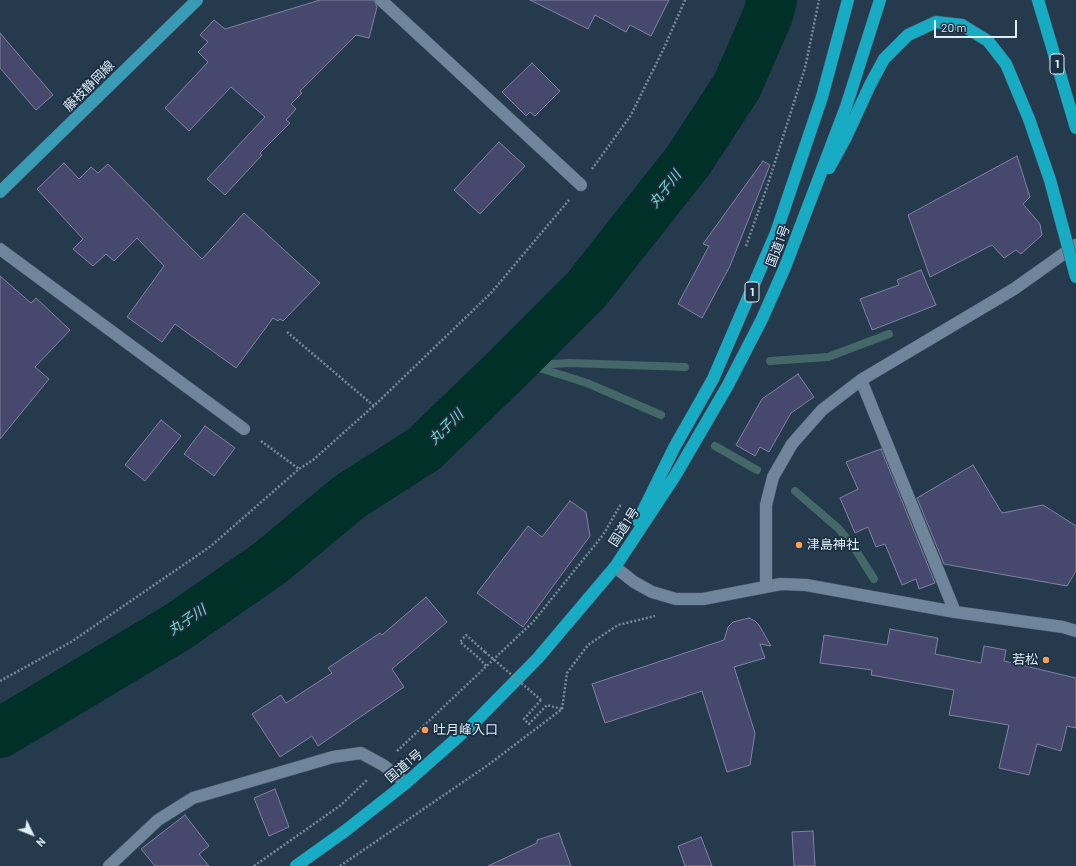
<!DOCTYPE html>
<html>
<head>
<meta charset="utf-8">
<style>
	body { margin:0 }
	#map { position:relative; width:1076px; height:866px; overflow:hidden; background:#253a4d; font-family:Barlow,sans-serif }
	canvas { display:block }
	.north { position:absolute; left:12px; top:814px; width:40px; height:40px; -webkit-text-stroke:3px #1b3042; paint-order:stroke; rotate:133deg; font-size:11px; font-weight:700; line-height:16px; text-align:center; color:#e0ecf9 }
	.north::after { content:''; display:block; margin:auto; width:14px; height:18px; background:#e0ecf9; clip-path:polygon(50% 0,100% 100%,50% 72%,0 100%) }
	.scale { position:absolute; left:934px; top:20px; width:83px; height:18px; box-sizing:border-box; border:2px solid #e0ecf9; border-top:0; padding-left:5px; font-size:12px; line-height:14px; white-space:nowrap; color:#e0ecf9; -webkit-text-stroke:3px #1b3042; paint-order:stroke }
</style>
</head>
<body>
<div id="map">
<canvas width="1076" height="866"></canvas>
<div class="north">N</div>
<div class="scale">20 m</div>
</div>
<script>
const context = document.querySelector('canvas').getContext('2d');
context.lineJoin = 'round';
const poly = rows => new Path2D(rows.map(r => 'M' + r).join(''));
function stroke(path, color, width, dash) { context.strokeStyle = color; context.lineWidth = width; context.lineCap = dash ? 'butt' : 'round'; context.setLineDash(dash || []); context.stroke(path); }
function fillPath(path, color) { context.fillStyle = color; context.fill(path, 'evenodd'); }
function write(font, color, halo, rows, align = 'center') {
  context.font = font + ' Barlow,"Noto Sans JP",sans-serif'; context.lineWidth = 3.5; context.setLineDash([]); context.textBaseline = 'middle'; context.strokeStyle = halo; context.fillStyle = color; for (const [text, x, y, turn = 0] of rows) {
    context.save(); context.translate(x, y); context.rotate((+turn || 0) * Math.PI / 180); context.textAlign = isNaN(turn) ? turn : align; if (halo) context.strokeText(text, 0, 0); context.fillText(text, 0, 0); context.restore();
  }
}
const stream = poly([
	[770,361,828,357,889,334],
	[536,365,570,363,685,367],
	[507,369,530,365,587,383,661,415],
	[715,446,757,470],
	[795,491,839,529,855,549,874,579]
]);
const river = poly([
	[0,733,176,628,270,563,349,497,424,449,507,369,586,290,688,161,737,86,768,15,772,0]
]);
const building = poly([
	[320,0,374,0,377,7,369,38,356,35,300,91,302,93,291,104,296,109,286,120,290,123,260,153,262,155,225,195,207,179,265,117,231,87,189,131,165,108,208,62,198,52,208,42,200,35,214,20,225,29,320,0],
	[530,0,669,0,651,36,630,25,626,32,595,15,588,29,530,0],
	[0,33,53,95,36,110,0,68,0,33],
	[532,63,560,91,535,116,530,112,526,116,502,92,532,63],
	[499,142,525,166,480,214,454,190,499,142],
	[1017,156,1030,197,1023,204,1040,224,1042,235,1021,254,1016,250,1004,258,992,245,930,277,908,215,1017,156],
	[763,161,770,165,730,266,702,318,678,304,709,246,703,244,763,161],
	[64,163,79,179,91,167,98,173,108,164,202,259,244,213,320,283,283,321,280,319,278,321,273,318,236,368,175,324,162,342,127,317,164,266,137,238,114,261,106,254,93,266,73,249,83,239,37,189,64,163],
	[921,270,936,305,872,330,860,299,899,285,897,280,921,270],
	[0,276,31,303,36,298,70,330,35,367,49,379,0,439,0,276],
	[798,374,814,397,791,413,769,452,760,447,755,456,736,445,762,399,798,374],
	[161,420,181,436,145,481,125,465,161,420],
	[205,426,235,448,214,476,184,454,205,426],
	[881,449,935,583,919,589,916,579,902,585,885,544,876,547,868,527,855,533,840,498,858,489,846,462,881,449],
	[973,465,1002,513,1043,505,1076,526,1076,571,1067,586,944,564,917,498,973,465],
	[570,501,586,512,590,536,523,627,477,593,528,526,542,537,570,501],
	[426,597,447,622,392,669,404,687,318,746,312,736,280,757,252,714,281,695,286,703,332,673,328,668,380,633,382,635,426,597],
	[749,618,755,621,759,625,771,646,760,644,765,658,734,667,755,733,750,765,727,772,702,691,605,723,592,684,724,640,728,627,733,622,749,618],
	[890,629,938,638,935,654,981,663,984,646,1006,650,1004,661,1076,678,1076,728,1067,726,1061,751,1037,744,1029,775,999,768,1009,725,949,715,954,690,871,675,872,670,820,663,824,635,887,645,890,629],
	[275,789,289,827,269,836,254,798,275,789],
	[185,815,209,846,199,854,209,866,155,866,141,849,185,815],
	[813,831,815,866,794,866,792,832,813,831],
	[559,833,571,866,488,866,537,843,537,840,559,833],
	[701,837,712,866,685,866,678,846,701,837]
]);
const path = poly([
	[592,169,631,115,664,48,685,0],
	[746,246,766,190,805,68,819,0],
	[287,332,374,406],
	[261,441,299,469],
	[485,652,466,635,460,642,479,658,486,666],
	[0,681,71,642,211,546,299,469,313,460,378,402,491,293,569,200],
	[541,700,524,719,529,724,547,705,562,709],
	[397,751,533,622,603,535,621,504],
	[254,866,341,805,367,780],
	[340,866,488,765,562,709,567,673,588,645,618,625,655,616]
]);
const minor = poly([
	[381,0,581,185],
	[0,249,244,429],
	[861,380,955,612],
	[615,567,634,582,652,592,676,599,703,599,781,584,806,585,955,612,1063,627,1076,631],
	[766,586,766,505,773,477,792,444,822,410,861,380,1014,289,1076,245],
	[109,866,158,820,193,798,333,757,361,753,383,765,406,783]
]);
const major = poly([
	[0,192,197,0]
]);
const highway = poly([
	[1038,0,1076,128],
	[829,168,846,137,870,85,884,59,908,35,936,22,962,25,988,41,1006,64,1029,119],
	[638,521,674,448,713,379,776,233,822,97,848,0],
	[296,866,345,831,406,783,474,723,538,658,615,567,675,476,728,385,762,319,785,267,846,107,880,0]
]);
const pathBridge = poly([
	[485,652,541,700]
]);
const highwayBridge = poly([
	[1029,119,1050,180,1076,277]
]);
const markers = [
	[799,545,4,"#fc9e52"],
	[1046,660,4,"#fc9e52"],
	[425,730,4,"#fc9e52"]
];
const shields = [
	[1057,64,14],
	[752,292,14]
];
const shieldNames = [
	["1",1057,64],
	["1",752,292]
];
const streetNames = [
	["藤枝静岡線",89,86,-45],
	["国道1号",778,246,-69],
	["国道1号",624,527,-57],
	["国道1号",404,766,-40]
];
const poiNames = [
	["津島神社",807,545],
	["若松",1038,660,"right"],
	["吐月峰入口",433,730]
];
const waterNames = [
	["丸子川",665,189,-52],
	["丸子川",446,427,-45],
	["丸子川",187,620,-34]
];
stroke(stream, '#436867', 8);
stroke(river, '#003028', 50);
fillPath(building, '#46486e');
stroke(building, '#80829f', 1);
stroke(minor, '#445666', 13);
stroke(major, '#445666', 13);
stroke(highway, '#445666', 13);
stroke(path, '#788999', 2.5, [2, 2]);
stroke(minor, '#6e859b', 12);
stroke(major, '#3a9cb4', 12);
stroke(highway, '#18acc4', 12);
stroke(highwayBridge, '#445666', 13, []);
stroke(pathBridge, '#788999', 2.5, [2, 2]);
stroke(highwayBridge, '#18acc4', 12);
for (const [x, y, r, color] of markers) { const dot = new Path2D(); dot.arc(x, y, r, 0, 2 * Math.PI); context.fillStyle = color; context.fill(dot); stroke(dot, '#1b3042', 1.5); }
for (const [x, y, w] of shields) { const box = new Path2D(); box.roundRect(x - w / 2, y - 10, w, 20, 3); context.fillStyle = '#1b3042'; context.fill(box); stroke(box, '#e0ecf9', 1); }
write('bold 12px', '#e0ecf9', null, shieldNames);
write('13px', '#e0ecf9', '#1b3042', streetNames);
write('13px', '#e0ecf9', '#1b3042', poiNames, 'left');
write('italic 14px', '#7bd8c4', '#1b3042', waterNames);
</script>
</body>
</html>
